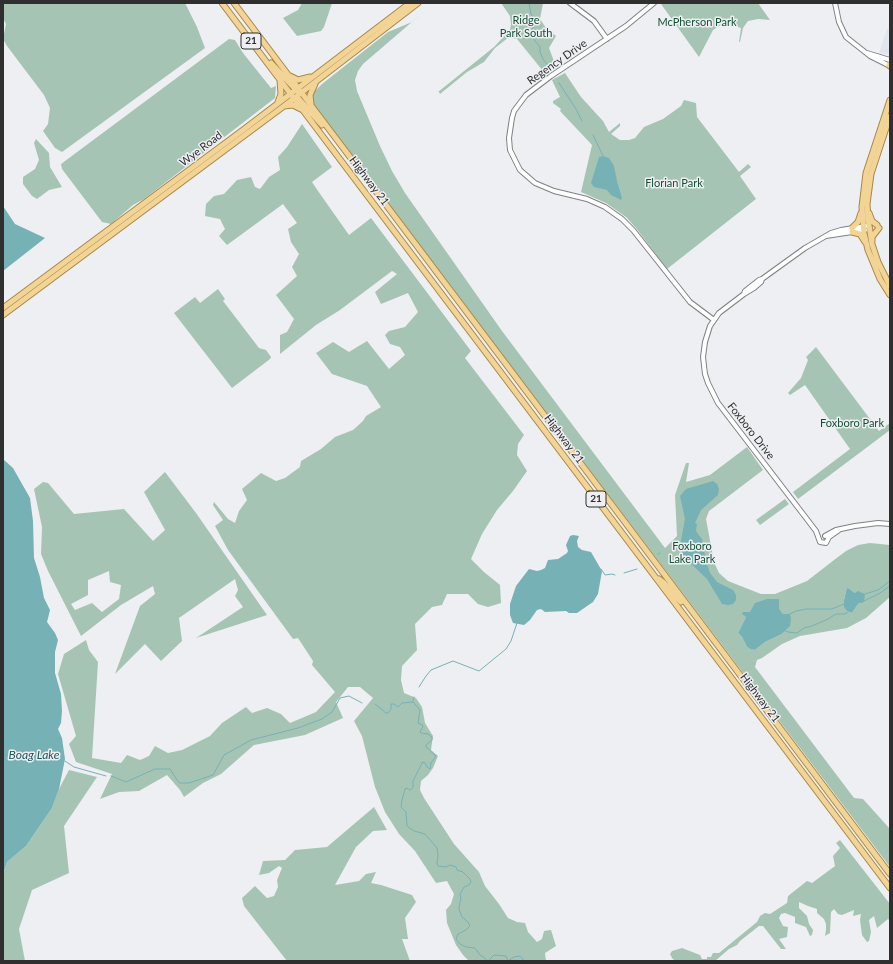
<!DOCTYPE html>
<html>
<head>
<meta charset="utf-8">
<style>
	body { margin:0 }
	#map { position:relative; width:893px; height:964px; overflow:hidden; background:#eeeff2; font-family:Lato,sans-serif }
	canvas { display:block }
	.frame { position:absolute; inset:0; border:4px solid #2f2f30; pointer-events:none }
</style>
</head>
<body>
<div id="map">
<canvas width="893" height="964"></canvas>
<div class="frame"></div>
</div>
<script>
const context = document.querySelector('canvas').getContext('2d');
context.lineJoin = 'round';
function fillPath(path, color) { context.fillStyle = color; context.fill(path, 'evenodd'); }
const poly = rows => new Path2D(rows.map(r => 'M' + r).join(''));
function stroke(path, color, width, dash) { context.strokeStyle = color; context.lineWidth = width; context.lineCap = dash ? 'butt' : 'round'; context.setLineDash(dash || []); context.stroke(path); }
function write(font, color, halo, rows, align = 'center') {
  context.font = font + ' Lato,sans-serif'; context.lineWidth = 3; context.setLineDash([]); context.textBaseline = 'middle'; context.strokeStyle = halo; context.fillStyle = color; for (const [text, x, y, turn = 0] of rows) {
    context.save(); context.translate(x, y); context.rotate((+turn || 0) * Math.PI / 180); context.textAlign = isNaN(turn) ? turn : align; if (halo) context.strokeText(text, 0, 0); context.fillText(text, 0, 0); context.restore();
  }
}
const built = poly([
	[887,29,890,29,890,55,879,53]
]);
const green = poly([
	[3,3,185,3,197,27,205,48,62,152,55,148,43,131,48,124,50,108,44,95,7,46,3,39,6,24,3,18],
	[302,3,332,3,324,27,321,31,297,36,283,18,298,10],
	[434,3,363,64,358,71,355,80,357,91,380,146,392,171,405,193,502,331,665,548,677,536,675,495,686,463,689,463,686,482,710,475,747,447,763,470,709,511,706,519,714,562,719,573,728,581,761,594,775,594,807,581,834,560,846,551,858,545,870,543,890,545,890,597,866,618,847,628,800,636,782,644,762,658,757,660,755,667,854,798,863,799,890,829,890,867,313,104,311,95,313,95,315,91,322,84,388,32,412,22],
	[847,587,855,593,861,603,858,604,852,613,847,611,844,600],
	[779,608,783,614,790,614,780,635,765,642,755,650,747,647,742,637,738,633,746,617,750,612],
	[501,3,543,3,540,19,546,28,556,36,549,48,555,64,543,71,517,39,509,37,495,48,484,62,467,72,440,94,439,92,438,92,494,47,510,30,511,24,510,16],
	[662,3,758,3,770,20,758,19,748,21,743,28,740,42,739,42,741,28,724,23,713,30,699,57,661,4],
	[229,39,235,40,243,53,271,88,276,86,275,98,144,199,133,205,111,224,102,222,62,169,61,164],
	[565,73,581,97,603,121,609,132,620,123,620,126,611,134,620,140,629,140,635,138,644,127,663,119,681,106,684,100,696,103,697,117,739,172,748,164,751,167,740,176,756,199,667,269,636,228,626,217,606,203,581,192,592,145,560,111,561,109,553,103,553,101,560,97,552,80],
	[302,124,332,167,312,182,318,191,349,235,371,218,471,351,465,358,524,435,518,444,517,455,527,471,513,491,497,510,482,534,471,559,484,572,500,585,501,603,488,607,478,604,468,594,447,594,442,605,432,607,415,624,417,650,402,666,401,680,404,693,416,698,422,707,425,723,433,736,431,750,438,756,433,768,428,775,421,781,420,790,424,798,454,844,479,872,485,886,499,904,508,918,517,922,525,923,528,932,537,942,542,939,544,931,551,930,556,946,545,953,546,961,469,961,463,955,456,945,447,923,446,910,451,904,454,894,447,881,436,883,415,851,399,834,385,812,375,787,362,736,354,721,373,698,360,687,348,687,336,702,343,718,305,735,254,745,221,774,203,783,184,797,180,790,167,775,139,791,119,792,100,799,112,774,76,762,69,744,76,736,58,674,64,654,86,640,89,650,98,662,92,758,121,763,127,755,140,760,149,756,155,746,168,753,182,750,210,736,222,723,246,707,252,713,267,708,281,714,290,723,316,712,335,692,312,665,313,661,298,638,293,639,228,550,215,526,223,520,213,505,214,502,228,519,235,523,239,511,247,500,242,489,261,473,276,481,285,478,300,467,301,461,321,449,335,437,353,430,363,421,366,416,381,407,367,386,332,374,316,353,333,342,349,352,367,341,389,369,405,355,400,347,390,344,385,335,389,331,405,327,418,312,408,293,381,304,375,292,397,274,392,271,340,310,316,325,280,354,280,335,287,332,294,319,276,295,297,276,292,267,299,254,291,242,288,229,297,223,283,204,227,245,219,236,225,229,220,219,205,216,206,204,214,196,224,194,237,180,251,177,255,187,260,189,269,177,280,170,278,157,287,147],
	[36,139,49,153,50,167,62,187,49,190,37,199,32,196,23,184,23,177,35,169,39,160,34,143],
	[218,289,225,299,223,301,259,348,266,350,271,357,270,359,232,388,174,313,195,297,200,303],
	[816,347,879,431,890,423,890,430,798,499,793,492,850,449,805,385,790,395,788,393,801,378,808,360,806,357],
	[165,472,196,513,267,615,196,638,243,607,235,596,238,590,235,579,179,618,182,641,161,661,145,644,115,674,140,606,155,594,153,586,121,605,81,636,48,571,41,554,42,527,34,489,43,482,48,483,74,514,124,509,153,541,165,530,144,492],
	[109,571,110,582,121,585,119,599,102,612,92,603,75,610,71,604,88,595,88,580],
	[785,499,789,504,760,525,756,520],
	[69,770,97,777,64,826,69,873,32,890,19,929,25,961,3,961,3,874,7,862,26,846,52,808,59,789],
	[374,807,387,830,373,831,356,847,335,885,359,881,366,874,376,872,371,883,381,885,412,895,416,902,405,918,408,939,402,939,410,961,287,961,244,906,242,898,255,886,267,898,274,896,278,887,277,880,282,868,279,866,269,873,259,875,263,861,285,860,295,850,327,847],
	[840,840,890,904,890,921,888,919,877,928,874,916,869,920,871,932,869,941,867,942,862,935,860,920,861,914,853,916,854,910,842,915,838,914,834,909,831,912,830,933,825,936,826,930,826,924,824,919,817,913,817,909,808,906,799,902,799,908,807,916,809,924,813,930,812,935,810,936,806,927,795,923,795,917,785,913,781,914,779,918,783,926,788,927,787,937,779,939,786,949,781,949,763,926,759,926,740,941,737,945,729,949,715,961,675,961,672,958,670,954,672,951,682,948,700,955,702,959,707,959,707,957,711,957,713,953,719,953,757,922,760,916,765,913,770,914,787,903,788,896,807,881,812,883,835,866,833,856,840,848,836,843]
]);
const water = poly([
	[603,156,609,158,614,166,617,181,622,198,621,200,611,195,607,190,594,187,591,183,599,157],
	[3,206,15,224,45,238,3,271],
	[3,459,13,468,30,498,33,521,34,558,40,577,44,598,50,610,47,622,55,633,58,640,55,652,55,673,61,694,62,711,61,723,58,729,62,738,65,759,59,789,52,808,26,846,7,862,3,874],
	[713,481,717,484,719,489,718,495,701,510,695,523,697,524,696,531,698,534,702,539,705,556,703,557,705,558,710,573,717,582,733,590,736,595,736,600,733,604,728,605,722,604,707,579,684,557,682,551,678,548,680,546,685,519,680,496,686,489],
	[573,535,579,536,577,541,578,547,582,550,591,552,602,571,598,594,593,602,577,613,569,613,566,611,545,612,541,609,537,610,530,620,524,625,513,623,510,615,510,604,516,586,529,569,537,571,541,570,545,568,548,560,558,559,567,553,568,551,566,545,570,536],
	[847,587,855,593,858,591,865,594,864,602,858,604,852,613,847,611,844,607,844,600],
	[767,599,779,599,779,608,783,614,790,614,791,619,790,626,788,628,780,635,765,642,755,650,751,649,747,647,742,637,738,633,746,617,742,614,743,612,750,612,755,603]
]);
const stream = poly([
	[529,3,531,14,535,20,534,25,531,32,531,36,540,47,540,52,543,59,548,66],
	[559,83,576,109,582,121],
	[593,135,603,156],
	[658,554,660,553],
	[601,569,605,575,612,574,615,575],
	[624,573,637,569],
	[865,594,878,590,890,581],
	[864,601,880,593,890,586],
	[790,614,796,611,806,609,832,609,844,604],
	[785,631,788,632,797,633,804,628,812,626,828,619,836,614,845,614,848,612],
	[419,687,426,676,431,670,453,661,479,671,506,649,511,641,517,623],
	[413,701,414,697],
	[413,702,420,710,418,723,422,725,423,726,420,732,421,733,428,734,432,737,432,740,426,745,426,747,436,756,431,763,430,769,427,767,425,763,423,762,422,763,413,781,413,788,410,790,407,788,405,789,402,800,401,807,406,812,407,825,408,827,414,831,425,834,437,848,438,855,437,864,438,866,446,867,450,865,456,867,457,870,463,872,470,879,471,882,469,885,464,887,460,894,461,899,460,902,459,909,462,917,468,922,470,926,466,930,458,934,456,939,460,944,466,947,475,948,480,955,484,957,487,961],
	[375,704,386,713,388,713,391,709,391,704,394,704,398,707,402,703,413,702],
	[65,761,74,767,106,776],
	[111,776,126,782,155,769,170,769,177,780,180,783,189,783,213,775,224,755,251,740,298,728,322,719,332,712,340,698,349,696,362,703],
	[488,961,494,955,506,956,508,961,514,957,520,956,523,959,523,961]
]);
const minor = poly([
	[570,3,594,21,607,39],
	[654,3,626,26,551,76,526,95,514,111,512,118,509,138,510,150,520,170,535,183,554,191,587,199,605,207,622,219,633,230,690,302,714,320],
	[835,3,839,22,846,37,870,56,890,66],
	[867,53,890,60],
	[826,236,865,230],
	[762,279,761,282,754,288,744,294,719,313,710,326,705,342,703,357,705,374,708,383,718,403,816,531,820,542,826,543,829,537,839,530],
	[744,294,745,291,759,280,762,279,805,248,831,233,841,230,866,226],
	[825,536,836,530,855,526,878,523,890,524]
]);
const major = poly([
	[222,3,890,888],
	[234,3,890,874],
	[271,63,297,91],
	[889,65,890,66],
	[290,76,298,80,310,77],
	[297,97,322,125],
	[890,100,866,173,862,207,864,233,868,250,880,279,890,295],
	[278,102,281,94,280,80],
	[311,104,310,95,315,84],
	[284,106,293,105,301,109],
	[890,116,871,174,867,204,868,219,872,244,878,262,890,286],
	[869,213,872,221,877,225],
	[852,228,858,222,861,213],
	[852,232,860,234,865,242],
	[872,241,872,237,879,228],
	[3,308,243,130,410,3],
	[3,315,284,106,418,3],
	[659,579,663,582,681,602]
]);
const shields = [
	[251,41,20],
	[596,499,20]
];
const shieldNames = [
	["21",251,41],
	["21",596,499]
];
const parkNames = [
	["Ridge",526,20],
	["Park South",526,33],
	["McPherson Park",697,22],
	["Florian Park",674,183],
	["Foxboro Park",852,423],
	["Foxboro",692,546],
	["Lake Park",692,559]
];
const streetNames = [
	["Regency Drive",557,62,-35],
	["Wye Road",201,149,-37],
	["Highway 21",369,181,53],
	["Foxboro Drive",751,431,52],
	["Highway 21",564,439,53],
	["Highway 21",760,698,53]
];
const waterNames = [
	["Boag Lake",34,755]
];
fillPath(built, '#e2e4ef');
fillPath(green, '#a6c4b3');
fillPath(water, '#76b1b6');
stroke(stream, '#76b1b6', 1);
stroke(minor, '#808184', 6);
stroke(major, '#a98745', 7);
stroke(minor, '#fff', 4);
stroke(major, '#f3d497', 5);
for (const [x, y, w] of shields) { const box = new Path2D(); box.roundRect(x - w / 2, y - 8, w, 16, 3); context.fillStyle = '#eeeff2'; context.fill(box); stroke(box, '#2f2f30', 1); }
write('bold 10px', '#2f2f30', null, shieldNames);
write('11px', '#144e35', '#eeeff2', parkNames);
write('11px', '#2f2f30', '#eeeff2', streetNames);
write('italic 12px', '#1e5256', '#eeeff2', waterNames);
</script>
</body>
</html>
